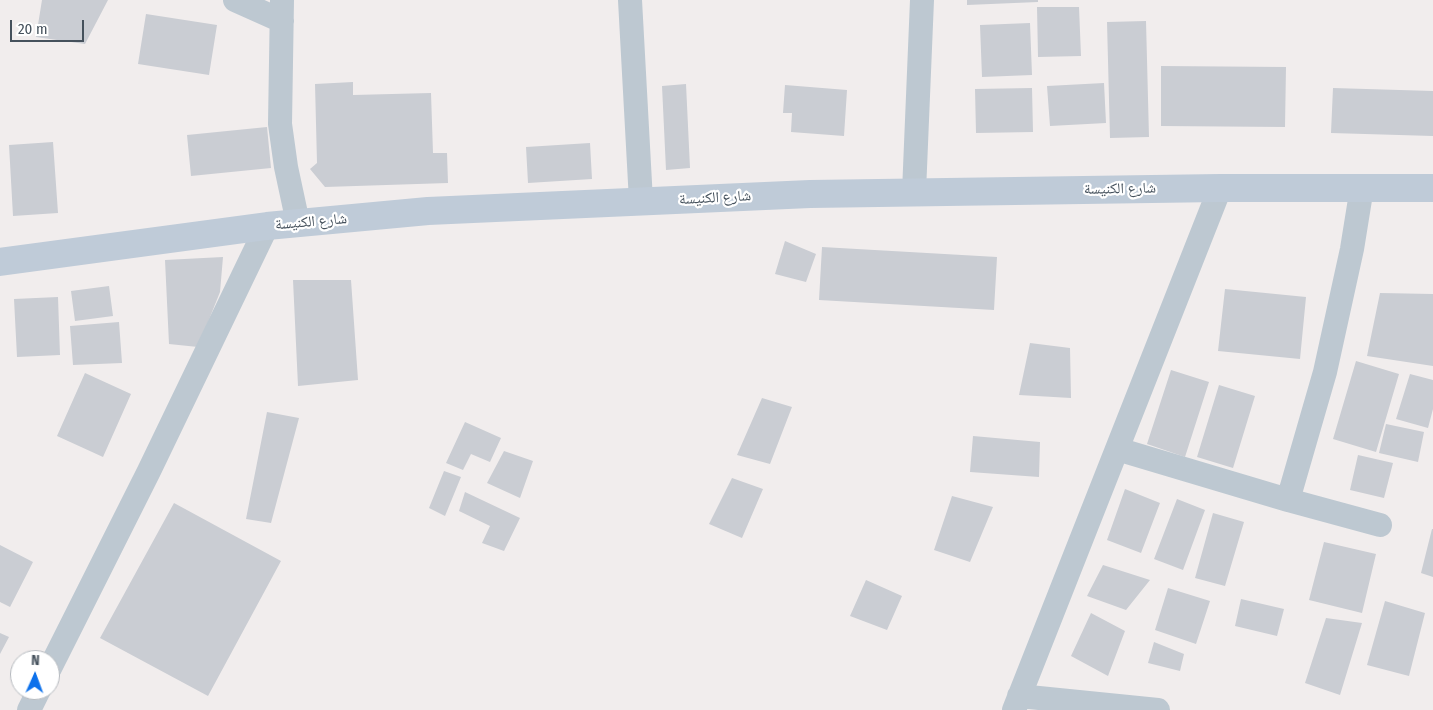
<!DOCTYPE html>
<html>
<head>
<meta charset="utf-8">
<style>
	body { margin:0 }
	#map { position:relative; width:1433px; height:710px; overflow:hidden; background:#f1eded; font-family:"Fira Sans Condensed",sans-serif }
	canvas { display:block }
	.north { position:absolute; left:10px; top:650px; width:50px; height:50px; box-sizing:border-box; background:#fff; border:1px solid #b5b9be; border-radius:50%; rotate:2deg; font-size:14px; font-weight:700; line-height:20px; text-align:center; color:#45515c }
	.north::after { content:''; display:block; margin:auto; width:18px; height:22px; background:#0d71eb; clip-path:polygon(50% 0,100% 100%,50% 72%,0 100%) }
	.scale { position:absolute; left:10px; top:20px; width:74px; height:22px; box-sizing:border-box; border:2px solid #45515c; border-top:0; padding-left:6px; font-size:15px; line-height:18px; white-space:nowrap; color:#45515c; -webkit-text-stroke:4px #fff; paint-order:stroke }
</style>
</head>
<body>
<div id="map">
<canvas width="1433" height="710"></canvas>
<div class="north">N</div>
<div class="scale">20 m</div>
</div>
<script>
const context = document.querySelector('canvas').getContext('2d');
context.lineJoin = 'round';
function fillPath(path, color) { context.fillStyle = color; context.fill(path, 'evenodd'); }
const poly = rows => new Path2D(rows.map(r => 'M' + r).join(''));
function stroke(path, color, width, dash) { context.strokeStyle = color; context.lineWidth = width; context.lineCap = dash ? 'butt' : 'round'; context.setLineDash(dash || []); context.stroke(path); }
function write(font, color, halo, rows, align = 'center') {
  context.font = font + ' "Fira Sans Condensed","Noto Naskh Arabic",sans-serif'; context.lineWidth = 4.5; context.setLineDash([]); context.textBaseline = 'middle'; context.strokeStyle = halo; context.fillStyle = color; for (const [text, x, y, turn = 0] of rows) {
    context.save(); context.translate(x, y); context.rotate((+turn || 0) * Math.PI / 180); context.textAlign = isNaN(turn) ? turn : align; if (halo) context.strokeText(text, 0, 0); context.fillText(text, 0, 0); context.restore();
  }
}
const building = poly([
	[42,0,108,0,85,44,36,37],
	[967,0,1038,0,1038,2,967,5],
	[1037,7,1079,7,1081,56,1038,57],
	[146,14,217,25,209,75,138,64],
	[1146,21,1149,137,1110,138,1107,22],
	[1030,23,1032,75,982,77,980,25],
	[1161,66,1286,67,1285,127,1161,126],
	[353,82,353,95,431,93,433,153,447,153,448,183,325,187,310,169,317,163,315,84],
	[1104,83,1106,123,1050,126,1047,86],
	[686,84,690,168,666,170,662,86],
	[785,85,847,90,844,136,791,132,792,113,783,113],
	[1032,88,1033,132,976,133,975,89],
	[1333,88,1433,91,1433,136,1331,133],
	[267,127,271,168,191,176,187,135],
	[53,142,58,213,13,216,9,145],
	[590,143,592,179,528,183,526,147],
	[785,241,816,254,806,282,775,274],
	[822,247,997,257,994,310,819,300],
	[223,257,220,292,198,347,169,344,165,260],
	[293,280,351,280,358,380,298,386],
	[109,286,113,316,75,321,71,291],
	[1225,289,1306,297,1300,359,1218,351],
	[1380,293,1433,294,1433,366,1367,356],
	[58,297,60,355,17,357,14,299],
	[119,322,122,363,73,365,70,326],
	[1030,343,1070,348,1071,398,1019,395],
	[1356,361,1399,374,1376,452,1333,439],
	[1171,370,1209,382,1185,457,1147,444],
	[85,373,131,394,103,457,57,436],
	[1410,374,1433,380,1433,409,1428,428,1396,419],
	[1219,385,1255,396,1233,468,1197,457],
	[762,398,792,407,770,464,737,455],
	[267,412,299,418,271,523,246,519],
	[465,422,501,438,490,462,471,454,463,470,446,463],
	[1386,424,1424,432,1418,462,1379,453],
	[973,436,1040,442,1039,477,970,472],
	[504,451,533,461,520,498,487,483],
	[1358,455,1393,463,1384,498,1350,490],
	[444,471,461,477,445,516,429,508],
	[732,478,763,489,742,538,709,524],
	[1125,489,1160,503,1141,553,1107,540],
	[465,492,520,518,504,551,482,543,490,526,459,511],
	[952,496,993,507,970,562,934,550],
	[1177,499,1205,510,1183,570,1154,559],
	[174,503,281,561,208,696,100,638],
	[1213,513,1244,522,1225,586,1195,578],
	[1432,529,1433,529,1433,577,1421,573],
	[1324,542,1376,554,1362,613,1309,600],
	[0,545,33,562,10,607,0,602],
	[1103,565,1150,580,1126,610,1087,596],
	[866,580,902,596,887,630,850,616],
	[1168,588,1210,601,1196,644,1155,630],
	[1241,599,1284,609,1277,636,1235,626],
	[1385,601,1425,613,1409,676,1367,665],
	[1091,613,1125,631,1108,676,1071,656],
	[1326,618,1362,623,1340,695,1305,683],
	[0,633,9,637,0,654],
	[1154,642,1184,654,1180,671,1148,663]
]);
const street = poly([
	[235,0,282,21],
	[282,0,280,124,286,167,298,223],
	[630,0,641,201],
	[914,192,922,0],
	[1117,449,1288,500,1380,525],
	[1288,500,1325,372,1352,249,1362,187],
	[50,668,149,471,267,226],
	[1019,696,1158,710],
	[29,710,39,690],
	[1014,710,1220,188]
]);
const secondary = poly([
	[0,262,267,226,428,211,810,194,1220,188,1433,188]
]);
const streetNames = [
	["شارع الكنيسة",1120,189,-1],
	["شارع الكنيسة",715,198,-3],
	["شارع الكنيسة",311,222,-5]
];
fillPath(building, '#cacdd3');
stroke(street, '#bdc8d1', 24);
stroke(secondary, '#bfcbd8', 28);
write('15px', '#45515c', '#fff', streetNames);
</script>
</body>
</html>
